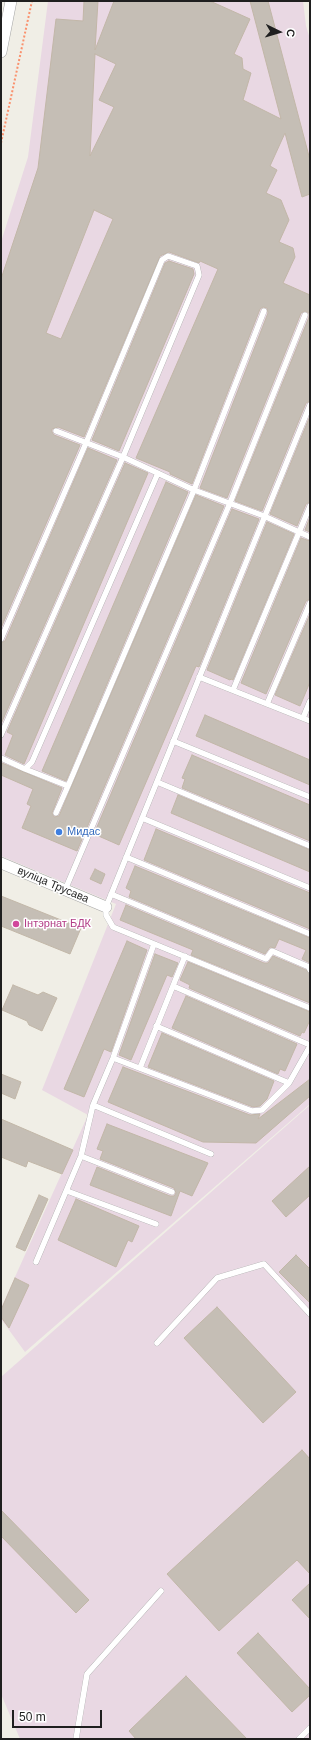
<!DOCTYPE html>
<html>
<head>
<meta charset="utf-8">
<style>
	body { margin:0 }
	#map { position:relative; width:311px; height:1740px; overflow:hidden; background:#f0eee6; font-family:Helvetica,sans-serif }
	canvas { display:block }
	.frame { position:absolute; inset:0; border:2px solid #1f1f1f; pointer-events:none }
	.north { position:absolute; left:259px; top:12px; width:40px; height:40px; -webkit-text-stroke:3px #fff; paint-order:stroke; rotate:95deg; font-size:11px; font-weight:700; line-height:16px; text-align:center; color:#1f1f1f }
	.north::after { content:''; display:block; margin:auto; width:14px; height:18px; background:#1f1f1f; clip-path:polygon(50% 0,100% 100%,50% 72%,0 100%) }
	.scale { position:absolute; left:12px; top:1710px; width:90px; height:18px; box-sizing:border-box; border:2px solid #1f1f1f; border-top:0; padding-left:5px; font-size:12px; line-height:14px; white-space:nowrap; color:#1f1f1f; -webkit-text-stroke:3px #fff; paint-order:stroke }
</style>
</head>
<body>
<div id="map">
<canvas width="311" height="1740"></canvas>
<div class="frame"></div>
<div class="north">С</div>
<div class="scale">50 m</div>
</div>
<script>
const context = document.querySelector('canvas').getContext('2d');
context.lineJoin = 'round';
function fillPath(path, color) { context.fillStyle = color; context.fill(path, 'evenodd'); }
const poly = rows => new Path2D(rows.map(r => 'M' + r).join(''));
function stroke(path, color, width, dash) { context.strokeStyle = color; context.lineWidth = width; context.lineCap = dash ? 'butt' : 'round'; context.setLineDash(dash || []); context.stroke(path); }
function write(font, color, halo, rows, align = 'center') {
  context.font = font + ' Helvetica,sans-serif'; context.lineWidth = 3; context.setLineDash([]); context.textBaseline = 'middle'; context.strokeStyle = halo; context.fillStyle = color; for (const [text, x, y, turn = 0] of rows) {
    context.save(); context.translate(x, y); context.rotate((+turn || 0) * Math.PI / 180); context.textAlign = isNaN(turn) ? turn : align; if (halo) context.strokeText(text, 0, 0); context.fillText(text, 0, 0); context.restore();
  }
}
const industrial = poly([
	[48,1,303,1,306,26,310,39,310,1104,25,1352,1,1319,1,1308,88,1115,42,1090,116,904,1,856,1,242,28,157],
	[310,1105,310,1739,20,1739,1,1694,1,1377]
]);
const building = poly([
	[84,1,98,1,95,50,114,1,210,1,250,19,234,54,242,58,243,69,251,73,243,100,281,119,250,1,268,1,310,160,310,194,302,197,285,133,270,166,277,170,266,193,281,200,289,220,279,242,293,248,295,257,283,283,310,295,310,401,306,403,262,511,235,501,309,317,309,313,305,311,301,313,227,498,200,488,268,313,267,308,263,307,260,309,192,484,170,474,170,472,136,458,218,269,200,261,199,263,169,252,160,256,84,437,58,427,52,429,52,432,54,435,80,445,1,628,1,279,38,168,56,19,83,21,84,1],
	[95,54,116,64,99,100,114,107,90,156,95,54],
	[94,210,113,219,61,339,46,333,94,210],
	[169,261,193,269,194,274,119,451,92,440,165,263,169,261],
	[310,416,310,502,306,504,297,526,270,514,310,416],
	[88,448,117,460,1,724,1,643,5,641,88,448],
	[125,463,148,473,24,764,5,755,13,735,7,732,125,463],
	[166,482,188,492,66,781,42,771,166,482],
	[196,495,224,506,77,851,22,828,31,806,27,804,33,789,1,775,2,763,62,788,52,813,54,817,59,816,196,495],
	[232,509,259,519,199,667,196,666,119,845,94,834,232,509],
	[310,517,310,532,305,530,310,517],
	[267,522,294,534,233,680,231,679,230,680,207,670,267,522],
	[301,538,310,541,310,599,306,601,266,694,241,683,301,538],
	[310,614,310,682,300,706,275,695,310,614],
	[205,715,310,760,310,785,196,736,205,715],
	[192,755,310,805,310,841,182,788,185,779,182,778,192,755],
	[178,795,310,850,310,872,171,813,178,795],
	[156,829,310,893,310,929,144,860,156,829],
	[135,866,310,938,310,963,302,959,306,950,279,939,275,948,270,947,265,954,129,897,131,891,126,888,135,866],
	[95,869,105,874,101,884,90,879,95,869],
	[1,896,81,928,70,954,1,926,1,896],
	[126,905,264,963,268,963,273,956,306,970,310,974,310,1003,191,955,193,950,120,920,126,905],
	[127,941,147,950,111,1052,104,1049,84,1097,64,1089,127,941],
	[155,954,178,963,172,977,167,975,131,1060,119,1055,155,954],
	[188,962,310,1012,310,1020,304,1033,302,1032,300,1036,189,988,190,985,180,980,188,962],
	[13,985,38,995,43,992,57,998,42,1031,29,1025,27,1021,2,1010,13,985],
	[186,996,297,1044,285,1071,280,1069,278,1074,172,1028,186,996],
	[162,1033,274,1081,267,1099,260,1106,253,1107,148,1067,162,1033],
	[123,1067,250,1115,260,1114,258,1119,310,1079,310,1096,256,1143,203,1142,108,1102,123,1067],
	[1,1074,21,1082,15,1099,1,1093,1,1074],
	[1,1119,73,1150,62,1174,28,1161,26,1167,1,1157,1,1119],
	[107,1124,208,1163,192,1196,180,1191,171,1216,90,1185,97,1167,170,1196,174,1196,176,1193,174,1188,100,1159,103,1151,97,1149,107,1124],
	[310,1166,310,1195,286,1217,272,1201,310,1166],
	[39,1195,48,1199,25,1251,16,1247,39,1195],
	[76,1199,139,1226,132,1242,128,1240,116,1267,58,1240,76,1199],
	[296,1255,310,1269,310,1303,279,1272,296,1255],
	[15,1278,29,1285,9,1328,1,1317,1,1310,15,1278],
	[217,1307,296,1392,263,1423,184,1338,217,1307],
	[302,1450,310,1459,310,1574,297,1560,219,1631,167,1574,302,1450],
	[1,1510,89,1600,76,1613,1,1536,1,1510],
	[310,1583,310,1619,292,1600,310,1583],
	[258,1633,310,1689,310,1695,292,1712,237,1653,258,1633],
	[186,1676,247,1739,136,1739,129,1731,186,1676]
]);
const path = poly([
	[1,143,32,1]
]);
const lane = poly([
	[310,405,106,907,106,915,113,927,310,1008],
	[56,431,123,457,194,490,264,516,310,537],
	[1,639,86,443,162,260,168,256,197,266,199,275,123,457,1,735],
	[199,677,310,721],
	[233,690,310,506],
	[267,704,310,603],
	[303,718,310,701],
	[173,741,310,797],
	[1,758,25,769,32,762,158,473],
	[25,769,68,786,194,490,264,311],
	[157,782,310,846],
	[56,813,68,786],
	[142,818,310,888],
	[126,857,310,934],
	[65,890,230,503,305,315],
	[111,894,266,959,272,951,309,967,310,970],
	[173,986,310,1045],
	[156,1026,289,1083],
	[113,1058,252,1111,262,1110,289,1083,310,1046],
	[140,1068,185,956],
	[93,1105,211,1154],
	[81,1156,172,1192],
	[67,1191,156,1224],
	[36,1262,81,1156,93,1105,113,1058,154,944],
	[157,1343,217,1278,264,1264,310,1314],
	[76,1739,87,1674,161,1591],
	[299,1739,310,1728]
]);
const street = poly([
	[1,52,11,1],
	[1,863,106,907]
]);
const markers = [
	[59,832,4,"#3f7fe0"],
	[16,924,4,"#d1479c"]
];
const shopNames = [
	["Мидас",67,832]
];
const streetNames = [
	["вуліца Трусава",53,885,23]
];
const hotelNames = [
	["Інтэрнат БДК",24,924]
];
fillPath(industrial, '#e9d8e3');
fillPath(building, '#c5beb5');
stroke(building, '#c2b7a8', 1);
stroke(lane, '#a6a6a6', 6);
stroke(street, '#a6a6a6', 12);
stroke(path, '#fa916d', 2, [2, 2]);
stroke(lane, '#fff', 5.5);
stroke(street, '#fff', 11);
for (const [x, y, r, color] of markers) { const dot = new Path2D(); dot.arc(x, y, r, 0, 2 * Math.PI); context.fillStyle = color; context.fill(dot); stroke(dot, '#fff', 1.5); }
write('11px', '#366cbe', '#fff', shopNames, 'left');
write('11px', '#1f1f1f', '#fff', streetNames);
write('11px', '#b23c85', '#fff', hotelNames, 'left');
</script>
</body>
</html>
